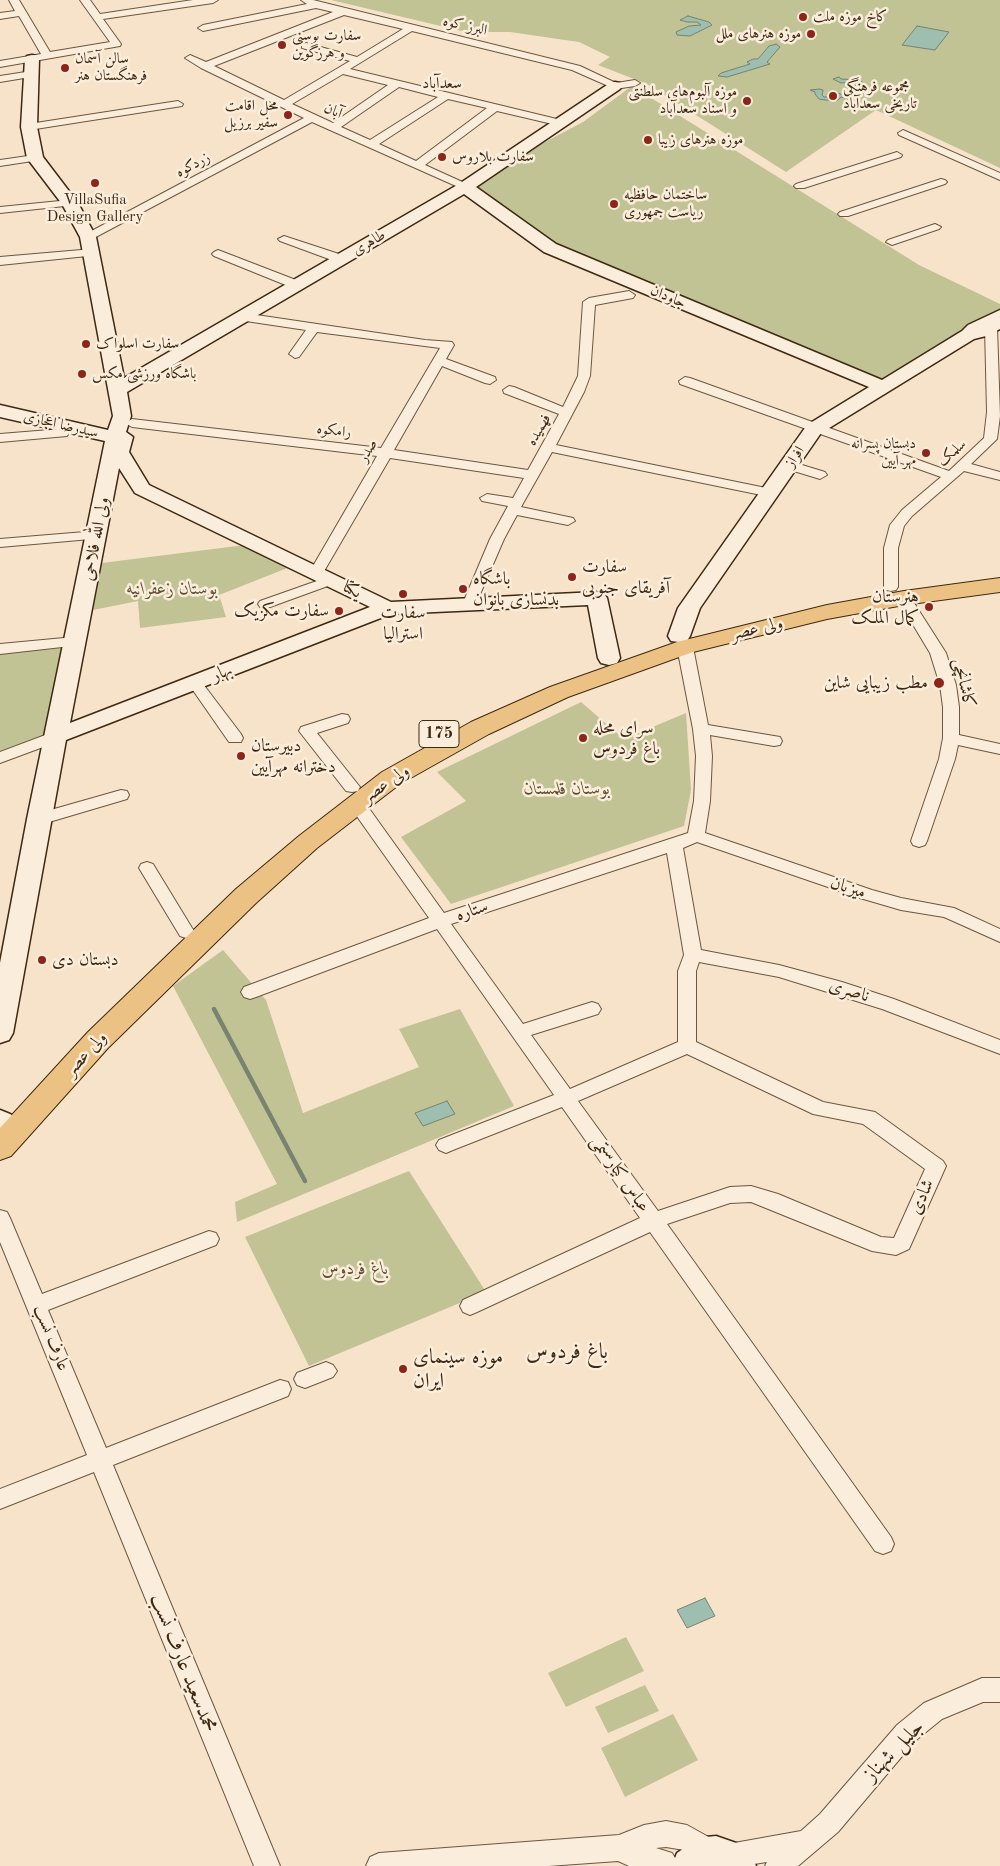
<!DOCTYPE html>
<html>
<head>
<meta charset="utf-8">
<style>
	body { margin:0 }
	canvas { display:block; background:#f7e3c9 }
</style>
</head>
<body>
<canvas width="1000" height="1866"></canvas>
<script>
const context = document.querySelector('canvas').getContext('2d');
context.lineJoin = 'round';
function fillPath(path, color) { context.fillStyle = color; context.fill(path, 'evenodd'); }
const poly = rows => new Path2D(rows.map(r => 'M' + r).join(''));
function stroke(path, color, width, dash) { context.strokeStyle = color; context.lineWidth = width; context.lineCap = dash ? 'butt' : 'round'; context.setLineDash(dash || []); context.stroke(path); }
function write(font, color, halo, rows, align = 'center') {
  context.font = font + ' "Old Standard TT",Amiri,serif'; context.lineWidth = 5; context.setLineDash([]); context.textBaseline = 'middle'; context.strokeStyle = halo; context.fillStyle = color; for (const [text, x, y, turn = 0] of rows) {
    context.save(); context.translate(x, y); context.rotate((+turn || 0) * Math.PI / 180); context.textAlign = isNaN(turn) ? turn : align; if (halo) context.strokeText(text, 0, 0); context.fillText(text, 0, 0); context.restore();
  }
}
const green = poly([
	[331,0,1000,0,1000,168,876,110,786,172,647,84,598,65,610,57,579,42,510,32,466,32],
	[632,86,919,265,1000,304,1000,310,977,320,940,347,884,382,556,247,473,187,530,150,583,122],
	[245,545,290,567,219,595,226,617,140,628,138,601,93,610,102,563],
	[75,645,56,734,0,756,0,652],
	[581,702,624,739,686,713,691,790,684,826,451,904,401,837,466,801,437,772],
	[223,950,266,1000,303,1113,419,1067,399,1029,460,1009,514,1106,237,1222,235,1202,277,1184,173,986],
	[409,1171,486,1292,309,1366,245,1237],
	[626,1637,644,1671,566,1707,548,1673],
	[645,1685,659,1711,608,1733,595,1707],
	[673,1714,698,1760,625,1797,601,1748]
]);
const water = poly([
	[688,16,709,22,712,25,690,36,677,35,676,32,689,26,701,25,697,22,687,22,680,20,688,16],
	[917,26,949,32,935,50,902,45,917,26],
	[776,44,780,47,767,62,770,64,727,77,718,76,721,73,750,64,747,62,753,59,758,59,769,46,776,44],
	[839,77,841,79,859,80,865,84,862,87,855,89,860,94,849,99,841,97,838,100,824,100,819,99,815,94,815,92,810,90,820,89,823,90,822,95,824,97,833,97,834,94,837,93,847,96,853,94,854,92,845,88,858,85,853,82,841,83,833,79,839,77],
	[447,1101,455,1114,423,1126,415,1113,447,1101],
	[705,1598,715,1616,687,1628,677,1610,705,1598]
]);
const stream = poly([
	[214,1009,305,1181]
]);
const street = poly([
	[9,0,19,0,50,52,110,42,80,0,90,0,100,14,193,0,218,0,213,3,103,19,121,44,120,46,0,67,0,61,41,54,19,16,0,19,0,13,15,11,9,0],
	[301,0,313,0,580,66,616,83,635,80,640,83,635,86,615,89,572,70,412,31,350,69,565,121,566,123,561,126,497,111,425,165,469,185,471,187,469,189,465,190,312,122,92,239,84,239,82,237,84,235,304,118,201,68,185,58,190,55,206,62,333,12,316,8,203,31,198,28,203,25,307,4,301,0],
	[344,15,403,29,357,57,306,43,302,44,302,48,350,61,284,100,214,66,344,15],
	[343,74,388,85,333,123,292,104,343,74],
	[399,87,438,97,370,140,341,127,399,87],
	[448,99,487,108,416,161,379,144,448,99],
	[32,71,37,74,36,76,0,82,0,76,32,71],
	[178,101,183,104,182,106,29,130,24,127,29,124,178,101],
	[903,130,1000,173,1000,180,899,135,898,133,903,130],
	[897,152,902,155,901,157,804,188,796,188,794,186,796,184,897,152],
	[35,155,40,158,39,160,0,166,0,160,35,155],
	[941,179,945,180,947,182,945,184,848,216,840,216,838,214,840,212,941,179],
	[70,200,74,201,76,203,74,205,0,213,0,207,70,200],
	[935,224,941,227,939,229,892,245,886,242,888,240,935,224],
	[284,236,345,256,347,259,345,262,337,262,280,241,278,239,284,236],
	[93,249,99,253,97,255,0,265,0,257,93,249],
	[218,250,301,282,303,285,301,288,293,288,214,256,212,254,214,252,218,250],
	[629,291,635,295,633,298,595,305,590,376,584,392,556,445,771,489,778,493,771,497,552,452,521,507,573,518,575,521,568,525,517,515,504,539,475,606,465,606,463,603,490,539,508,506,482,501,480,498,487,494,513,498,524,478,390,458,323,573,321,576,316,577,311,576,309,573,377,456,132,427,125,423,132,419,381,448,440,348,317,332,299,357,295,358,289,354,306,330,239,320,237,317,243,313,425,340,452,342,454,345,446,359,495,377,496,380,490,384,485,383,442,366,394,450,528,470,559,414,504,393,503,390,509,386,514,387,563,407,578,376,583,302,589,298,629,291],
	[991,323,997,327,1000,416,997,439,971,464,1000,472,1000,480,964,471,912,516,904,526,898,548,898,587,896,590,891,591,886,590,884,587,884,548,890,525,902,510,941,477,680,384,679,381,685,377,690,378,949,471,984,438,987,412,985,327,991,323],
	[62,429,67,430,69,433,67,436,0,442,0,434,62,429],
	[789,461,825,472,827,475,820,479,784,468,782,465,784,462,789,461],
	[97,531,102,532,104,535,102,538,0,547,0,539,97,531],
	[331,576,336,577,338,580,336,583,270,607,265,608,260,607,258,604,260,601,331,576],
	[904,594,909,595,946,653,956,685,959,707,959,735,1000,744,1000,754,958,745,955,759,927,841,925,845,919,847,913,845,911,841,939,759,943,738,943,707,940,685,930,653,897,598,899,595,904,594],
	[75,637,80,639,83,642,80,645,0,654,0,644,75,637],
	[685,642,690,644,693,647,708,725,780,737,782,741,780,745,774,746,710,735,712,756,710,801,705,833,872,890,901,898,954,908,1000,929,1000,942,944,917,901,910,860,898,697,842,683,848,701,950,779,965,842,982,894,999,1000,1040,1000,1054,882,1009,779,977,699,962,696,971,696,1042,823,1102,875,1112,943,1161,946,1166,909,1249,896,1255,872,1251,751,1202,730,1203,667,1224,891,1537,894,1544,891,1551,883,1554,875,1551,650,1232,477,1312,470,1315,463,1312,460,1306,463,1300,640,1218,562,1107,453,1150,446,1153,439,1150,436,1145,439,1140,554,1095,437,929,256,997,250,999,244,997,241,992,244,987,429,918,351,808,349,804,351,800,357,799,363,800,444,913,688,833,694,801,696,756,693,729,677,647,680,644,685,642],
	[667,853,684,955,678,971,678,1042,570,1089,531,1035,598,1014,601,1009,598,1004,592,1002,523,1024,451,924,667,853],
	[687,1054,813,1114,863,1124,925,1169,894,1238,881,1237,778,1194,751,1186,730,1187,658,1211,578,1101,687,1054],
	[195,678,200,680,241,734,243,738,241,742,229,742,190,686,187,683,190,680,195,678],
	[342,714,348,715,350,719,348,723,317,733,360,787,358,791,352,792,346,791,299,731,301,727,342,714],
	[56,731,62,732,64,736,62,740,0,763,0,752,56,731],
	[121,790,127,791,129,795,127,799,39,825,33,823,31,819,33,815,121,790],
	[147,862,153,864,192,928,195,932,192,936,186,938,180,936,139,868,141,864,147,862],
	[0,1210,7,1212,10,1218,42,1294,209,1231,216,1233,219,1239,216,1245,48,1310,106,1448,280,1380,288,1382,291,1389,288,1396,113,1465,280,1866,254,1866,94,1472,0,1509,0,1489,87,1455,0,1242,0,1210],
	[326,1362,333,1365,337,1371,333,1377,305,1388,297,1385,294,1379,297,1373,326,1362],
	[982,1678,1000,1678,1000,1702,983,1702,942,1719,915,1741,838,1832,798,1866,765,1866,767,1862,741,1866,714,1866,684,1850,666,1847,656,1848,672,1853,680,1866,629,1866,618,1861,548,1866,366,1866,370,1857,379,1853,619,1835,644,1825,666,1821,687,1825,723,1845,801,1831,820,1814,897,1725,924,1703,982,1678]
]);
const secondary = poly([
	[32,55,37,56,39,59,37,127,43,157,78,203,96,237,124,378,459,184,610,83,615,82,620,83,622,86,620,89,476,187,556,244,882,380,962,331,968,325,1000,310,1000,329,986,336,974,339,821,433,700,608,690,636,687,641,679,642,671,641,668,636,678,608,807,425,869,387,544,252,464,194,127,392,131,416,126,432,133,437,129,452,149,485,391,602,597,592,604,594,607,598,620,658,617,663,609,665,601,663,598,658,588,605,391,614,66,740,13,1033,9,1040,0,1043,0,963,27,819,105,441,0,417,0,405,108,430,113,416,80,237,62,204,27,158,21,127,25,59,27,56,32,55],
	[119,468,135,493,370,607,70,723,119,468],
	[0,1110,10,1114,24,1123,28,1131,24,1139,14,1142,0,1135,0,1110],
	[716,1836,739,1844,751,1853,756,1866,672,1866,677,1853,693,1842,706,1837,716,1836]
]);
const primary = poly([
	[1000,578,1000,592,904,605,827,619,693,652,568,697,489,734,400,784,317,848,256,903,108,1048,11,1156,0,1160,0,1128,88,1032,236,889,299,836,382,772,471,722,550,687,677,642,827,605,904,591,1000,578]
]);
const markers = [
	[803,17,5,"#8f2418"],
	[811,34,5,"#8f2418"],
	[282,45,5,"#8f2418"],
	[65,68,5,"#8f2418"],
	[833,96,5,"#8f2418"],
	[747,101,5,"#8f2418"],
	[288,115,5,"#8f2418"],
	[648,140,5,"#8f2418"],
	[442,157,5,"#8f2418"],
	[95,183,5,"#8f2418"],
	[614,204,5,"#8f2418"],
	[86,344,5,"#8f2418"],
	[82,374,5,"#8f2418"],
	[926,453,5,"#8f2418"],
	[572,577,5,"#8f2418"],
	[463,589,5,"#8f2418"],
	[403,594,5,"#8f2418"],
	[929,607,5,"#8f2418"],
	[339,611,5,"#8f2418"],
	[939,683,6,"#8f2418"],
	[583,738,5,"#8f2418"],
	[241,756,5,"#8f2418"],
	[42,960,5,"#8f2418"],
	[403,1369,5,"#8f2418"]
];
const farPoinames = [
	["کاخ موزه ملت",813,17],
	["موزه هنرهای ملل",801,34,"right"],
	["سفارت بوسنی",292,36],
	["و هرزگوین",292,53],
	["سالن آسمان",75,59],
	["فرهنگستان هنر",75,76],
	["مجموعه فرهنگی",843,87],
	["تاریخی سعدآباد",843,104],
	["موزه آلبوم‌های سلطنتی",737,92,"right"],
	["و اسناد سعدآباد",737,109,"right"],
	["محل اقامت",278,106,"right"],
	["سفیر برزیل",278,123,"right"],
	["موزه هنرهای زیبا",658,140],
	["سفارت بلاروس",452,157],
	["ساختمان حافظیه",624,195],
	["ریاست جمهوری",624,212],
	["VillaSufia",95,200,"center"],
	["Design Gallery",95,217,"center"],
	["سفارت اسلواک",96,344],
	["باشگاه ورزشی مکس",92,374],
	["دبستان پسرانه",916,444,"right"],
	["مهر آیین",916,461,"right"]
];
const farStreetnames = [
	["البرز کوه",465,26,13],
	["آبان",333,111,24],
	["زردکوه",193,165,-28],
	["طاهری",369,243,-30],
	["جاودان",668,297,23],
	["سیدرضا اعجازی",61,425,13],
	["فهمیده",539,430,-60],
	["رامکوه",334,431,7],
	["صدر",368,451,-60],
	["سلمک",952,453,-42],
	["افراز",795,457,-56]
];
const farNeighbourhoodnames = [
	["سعدآباد",442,84]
];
const shields = [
	[439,734,40]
];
const shieldNames = [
	["175",439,734]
];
const streetNames = [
	["ولی‌ الله فلاحی",96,539,-79],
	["یکتا",352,590,26],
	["ولی عصر",757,629,-13],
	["بهار",222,673,-21],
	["کاشانچی",964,683,79],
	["ولی عصر",386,784,-34],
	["میزبان",848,888,18],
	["ستاره",472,911,-18],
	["ناصری",849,991,17],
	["ولی عصر",86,1054,-47],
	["عباس کیارستمی",620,1174,55],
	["شادی",922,1197,-66],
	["عارف نسب",51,1338,68]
];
const poiNames = [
	["سفارت",582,567],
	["آفریقای جنوبی",582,588],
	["باشگاه",473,579],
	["بدنسازی بانوان",473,600],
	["هنرستان",919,597,"right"],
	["کمال الملک",919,618,"right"],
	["سفارت مکزیک",329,611,"right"],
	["سفارت",403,613,"center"],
	["استرالیا",403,634,"center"],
	["مطب زیبایی شاین",928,683,"right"],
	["سرای محله",593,728],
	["باغ فردوس",593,749],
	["دبیرستان",251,746],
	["دخترانه مهرآیین",251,767],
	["دبستان دی",52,960]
];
const parkNames = [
	["بوستان زعفرانیه",172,589],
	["بوستان قلمستان",567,789],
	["باغ فردوس",355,1269]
];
const nearPoinames = [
	["موزه سینمای",413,1357],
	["ایران",413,1381]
];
const nearStreetnames = [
	["محمدسعید عارف نسب",183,1663,68],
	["جلیل شهناز",894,1751,-46]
];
const nearNeighbourhoodnames = [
	["باغ فردوس",567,1352]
];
fillPath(green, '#c1c394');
fillPath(water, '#9ebfb0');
stroke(water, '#788370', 1);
stroke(stream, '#788370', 4.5);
stroke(street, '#6c573f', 2);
stroke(secondary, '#3e2811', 3);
stroke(primary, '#3e2811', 2);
fillPath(street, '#faeddc');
fillPath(secondary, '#faeddc');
fillPath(primary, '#ecc284');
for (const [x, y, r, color] of markers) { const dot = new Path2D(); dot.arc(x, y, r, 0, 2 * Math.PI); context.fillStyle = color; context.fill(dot); stroke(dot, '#faeddc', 2); }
write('15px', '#3e2811', '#faeddc', farPoinames, 'left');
write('15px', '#3e2811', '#faeddc', farStreetnames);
write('16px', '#3e2811', '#faeddc', farNeighbourhoodnames);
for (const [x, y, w] of shields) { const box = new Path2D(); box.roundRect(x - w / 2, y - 13.5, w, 27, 4); context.fillStyle = '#faeddc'; context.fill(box); stroke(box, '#3e2811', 1); }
write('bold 16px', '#3e2811', null, shieldNames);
write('18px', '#3e2811', '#faeddc', streetNames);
write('18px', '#3e2811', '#faeddc', poiNames, 'left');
write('italic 18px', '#5f4f32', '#faeddc', parkNames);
write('21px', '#3e2811', '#faeddc', nearPoinames, 'left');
write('21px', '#3e2811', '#faeddc', nearStreetnames);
write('22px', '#3e2811', '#faeddc', nearNeighbourhoodnames);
</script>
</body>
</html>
